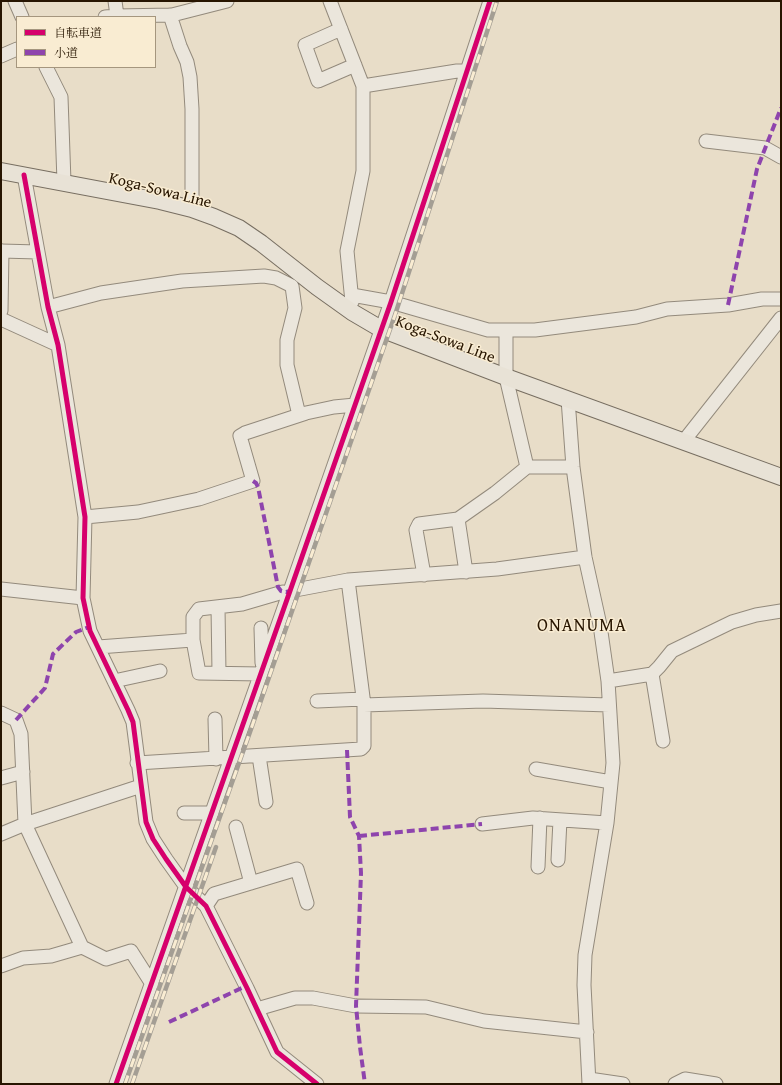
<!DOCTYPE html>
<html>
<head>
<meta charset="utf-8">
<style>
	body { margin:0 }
	#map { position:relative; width:782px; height:1085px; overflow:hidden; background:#e8ddc8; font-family:"Gentium Book Plus","Noto Serif JP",serif }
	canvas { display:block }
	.frame { position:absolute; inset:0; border:2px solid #271501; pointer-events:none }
	.legend { position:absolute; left:16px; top:16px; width:140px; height:52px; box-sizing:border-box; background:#f9ecd2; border:1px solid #a5967e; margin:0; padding:5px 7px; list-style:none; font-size:12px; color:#271501 }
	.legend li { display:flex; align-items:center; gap:8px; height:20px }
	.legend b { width:20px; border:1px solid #a5967e }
</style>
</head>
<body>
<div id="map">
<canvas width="782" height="1085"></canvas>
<div class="frame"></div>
<ul class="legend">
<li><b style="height:5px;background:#d6006c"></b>自転車道</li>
<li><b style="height:5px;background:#8e44ad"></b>小道</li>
</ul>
</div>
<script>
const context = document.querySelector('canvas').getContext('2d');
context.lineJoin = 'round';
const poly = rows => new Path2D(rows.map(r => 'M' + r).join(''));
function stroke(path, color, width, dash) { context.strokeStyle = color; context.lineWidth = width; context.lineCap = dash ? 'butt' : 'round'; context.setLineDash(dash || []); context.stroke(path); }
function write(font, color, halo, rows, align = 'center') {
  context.font = font + ' "Gentium Book Plus",serif'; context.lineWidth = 3; context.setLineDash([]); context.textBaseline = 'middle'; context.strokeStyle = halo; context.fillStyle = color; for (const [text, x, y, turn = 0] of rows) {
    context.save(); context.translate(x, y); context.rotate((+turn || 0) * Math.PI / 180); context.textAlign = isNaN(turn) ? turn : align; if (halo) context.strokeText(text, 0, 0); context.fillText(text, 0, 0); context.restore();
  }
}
const minor = poly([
	[15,1,22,17],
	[115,1,117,16],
	[330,1,363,86,363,171,347,251,352,302],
	[170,15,180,46,187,62,190,77,192,109,192,209],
	[105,17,116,16,172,15,227,1],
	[341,29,305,45,318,81,355,65],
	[1,56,17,49],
	[46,67,61,97,64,182],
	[363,86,457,71,467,71],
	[706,141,765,148,781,157],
	[24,175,48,307,58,345,85,517,83,598,90,631,128,710,133,722,146,822,153,839,166,859,186,887,206,906,247,988,277,1052,317,1084],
	[1,251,38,252],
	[352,295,391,302,488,330,535,330,636,317,667,309,728,305,762,299,781,299],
	[48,307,101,293,182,281,264,276,276,278,292,286,295,308,287,340,287,365,299,415],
	[1,311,2,251],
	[1,319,58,345],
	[506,330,506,377,527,467],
	[568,399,573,467,585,557,600,625,608,681,613,763,607,823,585,955,584,985,589,1084],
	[683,442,781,318],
	[85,517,138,512,199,499,253,481,240,436,245,433,306,413,334,407,355,405],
	[458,519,466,572],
	[424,575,416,530,419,524,458,519,495,493,527,467,573,467],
	[1,589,83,598],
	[290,591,348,580,497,569,585,557],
	[218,607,219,673],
	[261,628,262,663],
	[98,647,193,640],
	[261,674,199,673,193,640,193,617,199,609,242,604,283,592],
	[652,674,663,741],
	[114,681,160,671],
	[608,681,652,674,659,667,672,651,732,622,756,615,781,611],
	[317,701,363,699],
	[364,705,483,701,609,705],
	[1,713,16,720,21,734,25,824,82,947],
	[215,719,216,759],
	[259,756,266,802],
	[137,763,361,749,364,746,364,705,348,580],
	[536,769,611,782],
	[1,778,23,772],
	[184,813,212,813],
	[482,824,533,818,607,823],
	[236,827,251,883],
	[1,834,25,824,141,786],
	[558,860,560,820],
	[538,867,540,818],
	[206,906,214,894,297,869,307,903],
	[1,966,23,958,51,956,82,947,106,959,131,951,152,984],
	[257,1009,295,998,313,998,356,1006,426,1007,484,1021,587,1032],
	[589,1079,623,1084],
	[116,1084,290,591,391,302,490,1],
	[675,1084,685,1079,716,1084]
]);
const major = poly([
	[1,171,160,201,192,209,214,217,239,228,261,243,317,287,352,312,381,329,506,377,781,477]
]);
const rail = poly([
	[125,1084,250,732,395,315,497,1],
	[132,1084,216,847]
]);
const quiet = poly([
	[728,305,757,169,781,108],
	[253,481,256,483,258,487,278,587,281,591,286,592,290,591],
	[16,720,45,688,53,654,76,632,89,627],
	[347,750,350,817,359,836,361,873,356,1006,360,1047,365,1084],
	[359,836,482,824],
	[169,1022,246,986]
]);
const cycleway = poly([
	[24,175,48,307,58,345,85,517,83,598,90,631,128,710,133,722,146,822,153,839,166,859,186,887,206,906,247,988,277,1052,317,1084],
	[116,1084,290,591,391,302,490,1]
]);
const streetNames = [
	["Koga-Sowa Line",160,191,14],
	["Koga-Sowa Line",445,340,21]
];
const quarterNames = [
	["ONANUMA",582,626]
];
stroke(minor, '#938a7c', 15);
stroke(major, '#776e61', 18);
stroke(minor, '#ebe6dc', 13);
stroke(major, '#e8e2d6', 16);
stroke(rail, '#a49e94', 4.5);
stroke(rail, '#f9ecd2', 3, [9]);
stroke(quiet, '#8e44ad', 4, [8, 4]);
stroke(cycleway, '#d6006c', 5);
write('16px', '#271501', '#f9ecd2', streetNames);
context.letterSpacing = '1px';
write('18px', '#271501', '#f9ecd2', quarterNames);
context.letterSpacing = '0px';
</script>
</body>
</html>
